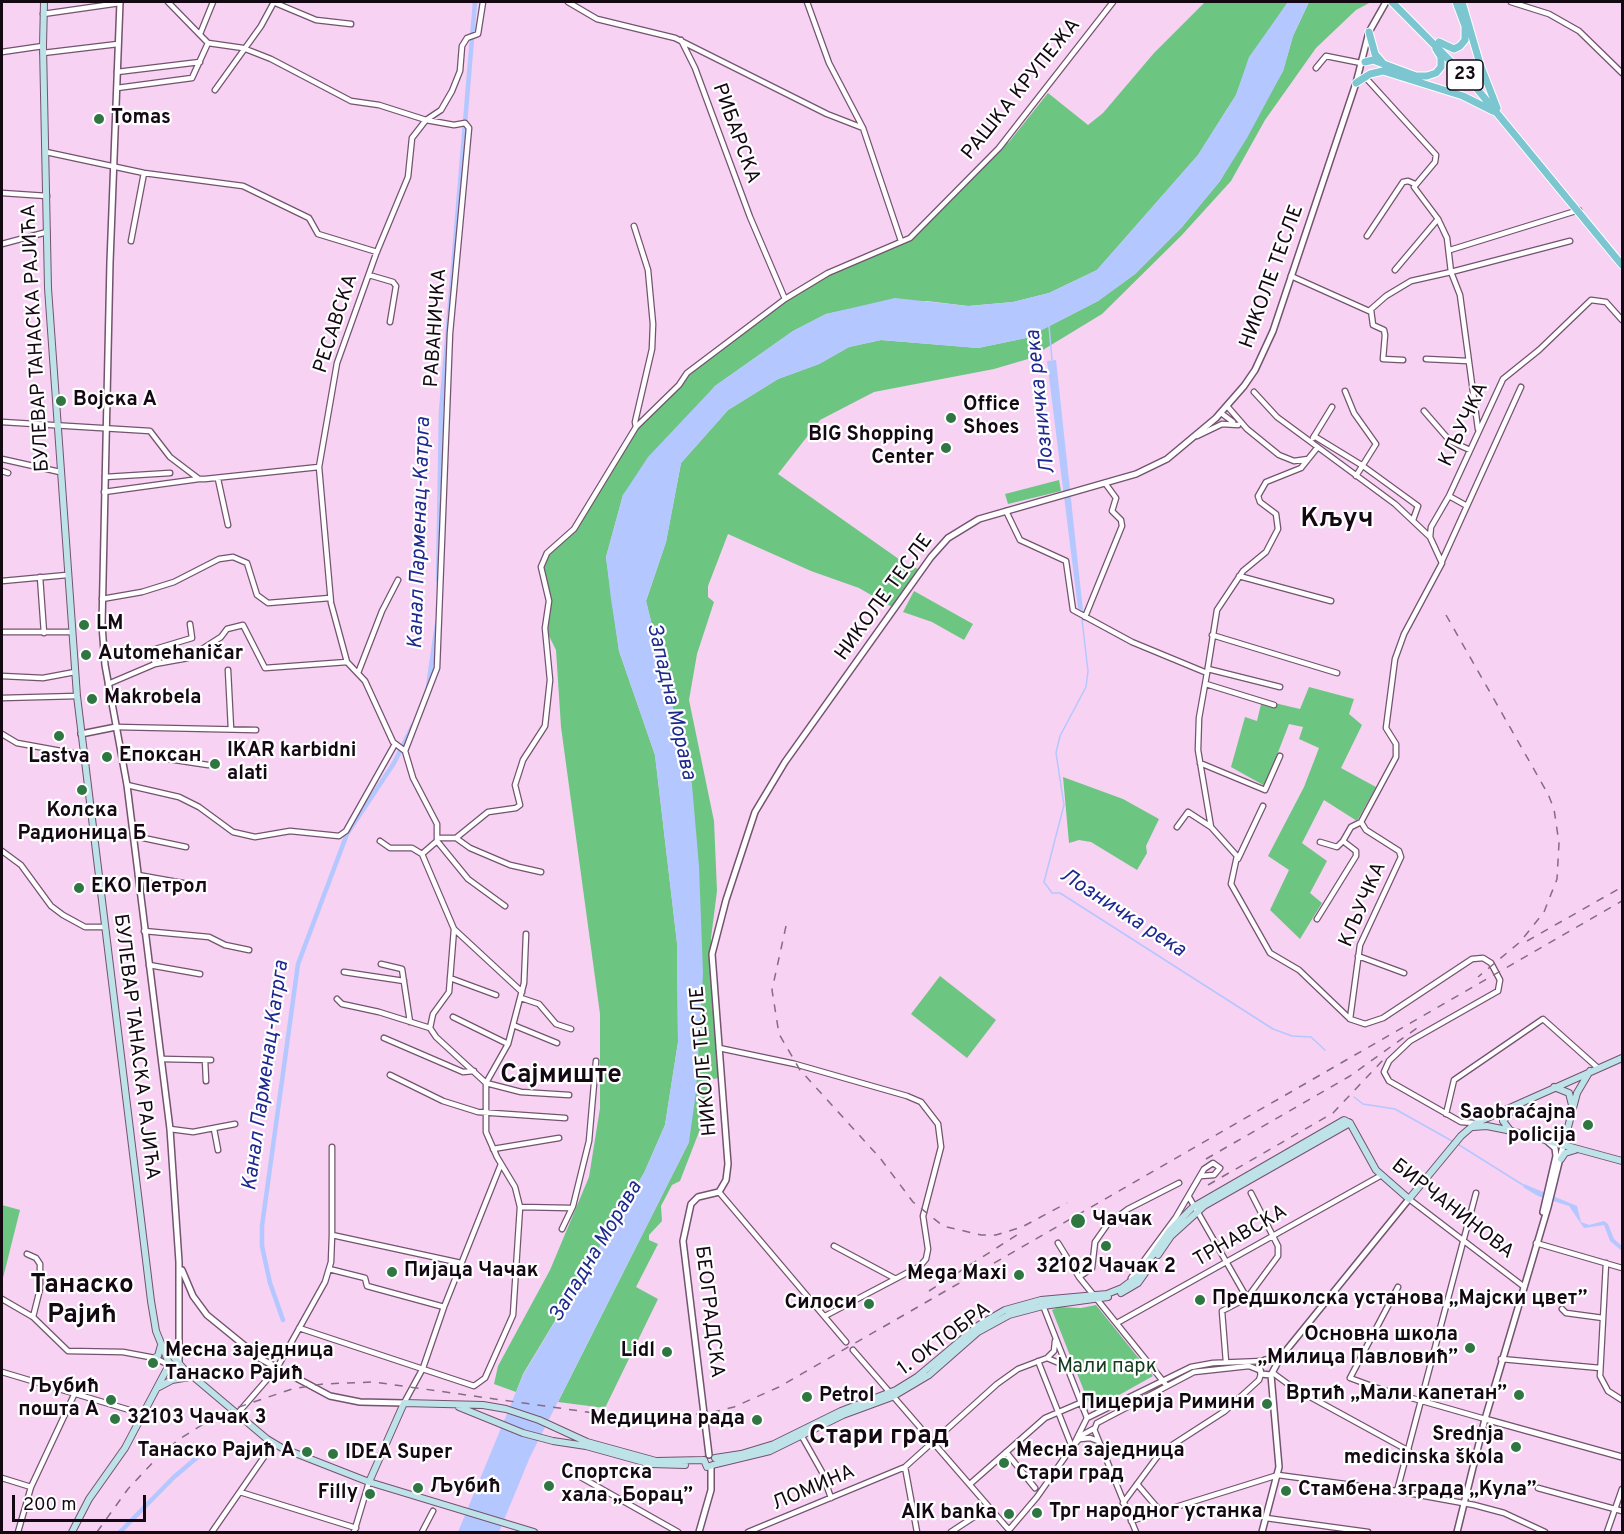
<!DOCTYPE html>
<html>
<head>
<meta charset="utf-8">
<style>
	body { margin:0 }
	#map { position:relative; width:1624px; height:1534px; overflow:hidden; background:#f7d2f3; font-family:Overpass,sans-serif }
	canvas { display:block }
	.frame { position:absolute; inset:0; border:3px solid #140813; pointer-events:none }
	.scale { position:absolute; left:12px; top:1495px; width:134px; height:27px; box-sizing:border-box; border:3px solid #140813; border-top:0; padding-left:8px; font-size:18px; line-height:21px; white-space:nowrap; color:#140813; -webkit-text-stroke:4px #fff; paint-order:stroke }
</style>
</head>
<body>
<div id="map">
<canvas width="1624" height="1534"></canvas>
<div class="frame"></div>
<div class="scale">200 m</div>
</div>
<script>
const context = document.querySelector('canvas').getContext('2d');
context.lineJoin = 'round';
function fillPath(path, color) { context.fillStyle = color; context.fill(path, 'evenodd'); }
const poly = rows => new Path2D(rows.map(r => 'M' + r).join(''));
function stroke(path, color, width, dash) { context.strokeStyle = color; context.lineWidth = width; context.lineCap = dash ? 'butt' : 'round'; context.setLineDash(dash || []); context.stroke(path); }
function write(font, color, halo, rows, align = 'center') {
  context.font = font + ' Overpass,sans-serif'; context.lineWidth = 4.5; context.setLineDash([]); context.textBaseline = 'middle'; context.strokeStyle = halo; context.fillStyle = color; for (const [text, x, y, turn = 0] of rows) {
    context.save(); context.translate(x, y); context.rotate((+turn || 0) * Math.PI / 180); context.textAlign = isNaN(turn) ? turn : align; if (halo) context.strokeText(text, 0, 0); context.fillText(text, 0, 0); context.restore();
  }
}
const green = poly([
	[1205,2,1288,2,1250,57,1236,95,1198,155,1097,270,1049,293,1013,302,968,306,927,301,855,308,826,314,793,331,715,386,623,495,606,557,619,651,655,755,677,943,678,1042,665,1125,644,1173,523,1374,516,1392,494,1384,498,1366,550,1270,589,1177,600,1108,600,1014,561,727,556,650,545,628,549,601,541,567,547,553,574,529,636,427,679,385,687,373,785,299,828,273,910,238,999,148,1009,142,1048,93,1088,125,1103,113,1154,53],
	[1309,2,1371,2,1356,10,1316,48,1265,120,1231,181,1181,236,1102,314,1028,359,994,369,874,392,820,420,778,474,903,562,918,569,892,607,859,588,811,571,728,534,708,586,708,597,714,602,697,654,689,700,714,821,717,891,711,938,711,990,719,1078,707,1080,708,1102,704,1119,680,1181,672,1185,661,1206,662,1221,649,1235,649,1240,658,1244,636,1287,658,1299,605,1408,558,1402,689,1142,692,785,646,601,666,542,681,463,728,410,778,379,819,364,849,347,881,340,978,348,1026,338,1098,301,1135,274,1182,227,1220,181,1283,71,1293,36],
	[1059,480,1061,491,1008,504,1005,494],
	[914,591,973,624,964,640,932,622,903,612],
	[1309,687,1354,699,1349,714,1362,725,1341,768,1376,787,1357,821,1324,800,1302,843,1327,861,1310,893,1322,903,1300,939,1270,910,1289,870,1268,856,1304,787,1319,748,1299,739,1303,727,1289,724,1265,786,1231,767,1245,717,1257,721,1262,700,1300,709],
	[1063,777,1123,799,1159,819,1146,846,1147,853,1137,870,1091,842,1079,840,1069,843],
	[940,976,996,1020,967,1058,911,1014],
	[2,1205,20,1210,3,1278,2,1277],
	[1096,1305,1153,1376,1096,1408,1088,1401,1052,1310,1059,1307,1081,1308]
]);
const water = poly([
	[1288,2,1309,2,1293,36,1283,71,1247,138,1220,181,1182,227,1135,274,1098,301,1026,338,978,348,881,340,849,347,819,364,778,379,728,410,681,463,666,542,646,601,692,785,699,866,703,973,696,1092,689,1142,530,1457,499,1532,458,1532,523,1375,644,1173,665,1125,678,1042,677,943,655,755,619,651,611,599,606,557,623,495,648,457,715,386,793,331,826,314,895,298,968,306,1013,302,1049,293,1097,270,1198,155,1236,95,1249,57],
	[1056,360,1083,611,1078,608,1047,361],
	[1524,1184,1577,1206,1581,1222,1589,1225,1604,1221,1608,1224,1614,1239,1622,1246,1622,1251,1610,1241,1604,1225,1584,1228,1569,1206,1538,1196,1523,1187]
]);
const stream = poly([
	[1049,326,1052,360],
	[1082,620,1088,671,1086,687,1060,736,1056,753,1064,805,1044,882,1052,893,1060,893,1273,1029,1292,1036,1311,1037,1325,1050],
	[1354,1097,1363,1104,1395,1109,1452,1141],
	[1456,1143,1523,1185]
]);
const canal = poly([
	[438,580,441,412,475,2],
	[428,687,437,624],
	[283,1320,270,1283,262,1246,262,1226,298,964,347,834,394,763,413,725],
	[120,1532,174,1477,207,1449]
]);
const minor = poly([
	[168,2,208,43,243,48,271,59,351,101,379,105,426,120,454,125,465,123,469,128,450,333,437,668,405,751],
	[273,2,316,20,351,24],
	[568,2,597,19,675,38,827,114,863,128],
	[807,2,829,63,863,128,901,241],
	[1511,2,1549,14,1579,31,1622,73],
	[43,14,120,3],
	[200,34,213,2],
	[681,40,695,68,750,217,785,299],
	[2,52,43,46],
	[43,53,118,44],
	[1316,68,1326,56,1361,63],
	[117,72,200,62],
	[1365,77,1436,155,1435,162,1414,187,1438,219,1447,238,1451,272,1570,241],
	[117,88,192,78,208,43],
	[215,90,261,26,274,2],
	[46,152,144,173,243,186,309,218,318,234,377,252],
	[2,193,47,196],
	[634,226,648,270,653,324,652,349,635,422,636,427],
	[1367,236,1403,182,1408,181,1415,184],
	[131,241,144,173],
	[2,244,47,232],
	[1450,250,1579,210],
	[1395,270,1438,219],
	[369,275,393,282,396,286,390,322],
	[1291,276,1369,311,1386,296,1411,281,1451,272,1460,295,1478,429],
	[1371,310,1373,325,1384,330,1385,335,1383,359,1403,360],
	[1426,359,1468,361],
	[1345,391,1354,413,1376,444,1356,476],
	[1254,392,1277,417,1395,504,1430,537],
	[1227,406,1247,429,1279,455,1294,461,1308,459],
	[1424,411,1450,441,1470,450],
	[1221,413,1233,422],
	[2,422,150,431,170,457,199,479,205,479,319,467],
	[1197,436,1222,424,1238,425],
	[1314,436,1363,466,1418,506,1413,520],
	[1313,438,1332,407],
	[2,459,60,472],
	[2,471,8,473],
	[105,477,170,473],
	[218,479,228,525],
	[104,492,199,479],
	[1449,496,1467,506],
	[1006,511,1020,540,1066,561,1073,610,1132,642,1207,673,1199,718,1198,750,1211,827,1237,856,1231,884,1270,953,1299,970,1350,1019,1365,1024,1383,1018,1472,959,1483,958,1491,963,1500,980,1498,991,1410,1041,1389,1061,1384,1072,1389,1081,1461,1122,1474,1123],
	[1442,561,1521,387],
	[1239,576,1331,601],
	[40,577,44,633],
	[2,581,67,575],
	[102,599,142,592,174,582,219,559,233,557,247,563,257,595,268,603,330,598],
	[1085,617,1122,526,1121,520,1112,511,1116,498,1105,483],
	[2,632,71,632],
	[1212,635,1337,673],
	[155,664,152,650,192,638,190,624],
	[1208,669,1280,687],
	[228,670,231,729],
	[358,673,382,611,398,580],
	[1207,673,1217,610,1243,571,1266,552,1278,529,1276,514,1260,502,1258,496,1266,482,1301,468,1317,448],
	[2,676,43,678,75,672],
	[108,684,155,664,188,658,221,637,227,629,243,625,265,668,347,662],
	[1206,684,1274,705],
	[2,698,77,696],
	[116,727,256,730],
	[2,734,17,743,83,755],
	[122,752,208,765],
	[1200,763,1265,790,1280,756],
	[127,785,179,797,199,807,233,832,255,837,290,831,339,836,346,831,395,744],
	[1177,827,1188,812,1211,827],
	[134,836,186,847],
	[437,838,456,838,488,812,516,808,520,805,515,785,523,760,545,726,550,680,545,628,549,601,541,567,547,553,574,529,636,427,679,385,687,373,785,299,828,273,910,238,999,148,1113,2],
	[456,838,470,848,510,865,541,872],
	[380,841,390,848,412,848,422,854],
	[437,841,468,879,505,906],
	[1320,842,1337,847,1343,841],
	[2,851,21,865,51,906,63,915,85,927,103,927],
	[1238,859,1263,806],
	[138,875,183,883],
	[1317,919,1356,856,1356,851,1343,841,1351,827,1361,822],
	[454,929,522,992],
	[144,931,209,937,225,945,249,950],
	[526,934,524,983,508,1044,486,1083,521,1092,569,1095],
	[1358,956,1404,973],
	[381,964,402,969,410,1022],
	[149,965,200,974],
	[344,972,404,981],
	[450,978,496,995],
	[521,998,539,1004,556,1024,571,1029],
	[337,999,342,1004,379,1012,430,1028],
	[453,1017,508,1044],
	[1350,1019,1360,945,1401,857,1399,851,1366,830,1361,822,1396,757,1396,744,1386,728,1395,659,1404,634,1442,563,1430,537,1431,527,1449,496,1503,379,1539,350,1591,300,1606,302,1622,320],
	[513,1025,557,1043],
	[384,1038,463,1072,474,1071],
	[719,1048,795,1064,907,1096,921,1102,938,1124,941,1147,923,1216,928,1249,926,1259,920,1266,825,1316],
	[162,1059,211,1060],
	[205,1060,206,1081],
	[390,1075,443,1101,478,1112,565,1118],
	[1446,1114,1454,1080,1543,1019,1598,1068],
	[170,1129,193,1132,235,1124],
	[214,1129,218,1150],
	[493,1149,559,1138],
	[719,1192,846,1342],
	[1189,1197,1247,1298],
	[1409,1199,1523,1286],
	[520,1207,570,1208],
	[562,1229,573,1206,589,1141,596,1061],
	[332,1235,461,1263],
	[1058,1243,1079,1277,1167,1386],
	[1536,1243,1622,1268],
	[834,1246,894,1278],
	[27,1254,36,1258,40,1264,40,1289,33,1317],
	[1606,1263,1600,1376,1608,1391,1622,1400],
	[329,1269,365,1278,367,1286,444,1307],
	[1079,1277,1092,1268,1095,1242,1107,1225,1128,1209,1179,1183],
	[1131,1278,1176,1217,1204,1169,1213,1163,1220,1168,1214,1175,1201,1176],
	[1398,1287,1350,1378,1380,1389,1485,1419],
	[2,1299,33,1317,68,1351,123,1352,155,1358,167,1364],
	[1042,1303,1087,1418],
	[1562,1309,1566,1313,1603,1318],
	[1117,1323,1380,1176],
	[299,1328,474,1386,485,1378,513,1315,520,1207,515,1187,497,1157,486,1132,486,1083,436,1037,430,1028,433,1014,449,992,454,929,422,854,437,841,437,824,413,778,405,751,393,742,365,681,347,662,331,603,319,467,337,363,376,254,408,177,412,138,426,120,441,110,452,91,460,71,462,46,467,38,478,34,483,2],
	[853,1350,1009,1530,1037,1497,1072,1447,1084,1434,1095,1428,1097,1423],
	[1047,1358,1054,1351,1055,1341],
	[1501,1359,1600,1368],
	[1038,1361,1072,1447],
	[1226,1362,1222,1311,1247,1298,1278,1256,1278,1246,1251,1193],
	[2,1372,143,1414],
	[1273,1373,1292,1387,1409,1451],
	[404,1403,423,1368,444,1307,501,1164],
	[238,1413,277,1368,325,1282,331,1262,332,1235,332,1147],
	[1087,1418,1191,1367,1213,1363,1263,1361],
	[1097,1423,1194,1372,1249,1366,1259,1370],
	[1094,1429,1136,1532],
	[800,1433,822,1472,831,1498],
	[1080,1439,1090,1438,1098,1441],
	[1075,1442,1087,1418],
	[1006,1452,1035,1488],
	[905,1467,917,1532],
	[577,1475,678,1532],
	[2,1478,31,1487],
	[970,1484,1045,1418,1080,1403],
	[1137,1484,1161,1512],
	[1538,1488,1622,1511],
	[1397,1491,1476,1193],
	[240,1492,356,1528],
	[1123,1503,1160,1453,1225,1411,1259,1380,1261,1374],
	[1266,1518,1368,1532],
	[1131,1521,1278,1475,1397,1491,1474,1505,1504,1513,1545,1532],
	[18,1532,31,1487,74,1395],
	[212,1532,273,1444],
	[354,1532,369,1482],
	[422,1532,433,1511],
	[748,1532,905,1467,997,1384,1018,1369,1047,1358,1066,1366],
	[951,1532,989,1507],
	[1607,1532,1622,1489]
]);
const tertiary = poly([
	[120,2,110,262,102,625,105,665,127,785,170,1129,179,1262,179,1363],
	[81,734,116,727],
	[1543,1212,1556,1156,1555,1148,1547,1141],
	[182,1270,193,1296,207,1315,261,1359,330,1396,360,1402,404,1403],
	[1271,1375,1280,1358,1409,1199],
	[1271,1375,1261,1374,1259,1364,1265,1360,1280,1358],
	[1485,1419,1622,1457],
	[709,1455,683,1241,691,1204,698,1197,719,1192,726,1180,728,1164,712,954,726,900,755,812,785,762,931,557,948,538,979,519,1136,474,1167,459,1216,418,1244,386,1255,370,1273,331,1356,83,1369,32,1386,2],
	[699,1532,711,1490,711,1468],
	[1262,1532,1279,1467,1271,1375],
	[1457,1532,1485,1419,1548,1207,1563,1146]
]);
const secondary = poly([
	[44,2,43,46,48,288,77,696,151,1301,156,1331,169,1363],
	[1554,1087,1569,1093,1572,1105],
	[1350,1123,1376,1170,1409,1199,1461,1136,1476,1123,1622,1058],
	[1473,1127,1487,1126,1512,1131,1622,1161],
	[1509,1129,1503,1121,1513,1109],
	[1563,1146,1577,1093,1590,1071],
	[1561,1159,1565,1153,1575,1150],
	[1158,1255,1171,1236,1204,1206,1350,1123],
	[1121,1293,1138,1283,1150,1266],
	[165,1347,183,1368,267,1439,282,1448,369,1482,534,1532],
	[154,1358,158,1356,161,1345],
	[159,1387,172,1380,195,1376],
	[459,1407,523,1433,553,1441,586,1446,651,1464,685,1465],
	[715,1458,741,1454,774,1444,841,1411,896,1390,917,1377,979,1325,1005,1310,1041,1300,1107,1294,1122,1288,1138,1276,1170,1230,1193,1207,1344,1120,1350,1123],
	[704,1460,707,1467,716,1464],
	[716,1464,770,1451,843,1415,892,1397,929,1375,978,1332,1009,1315,1043,1306,1108,1297],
	[369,1482,404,1403,483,1405,506,1409,539,1420,587,1442,656,1461,704,1460],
	[72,1532,89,1499,125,1448,170,1363]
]);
const primary = poly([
	[1392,2,1473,84,1622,265],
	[1462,2,1480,64,1497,108],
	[1369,32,1375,54,1382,62],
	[1439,42,1454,49,1460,46,1465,40,1465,26,1456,2],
	[1365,62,1373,60,1416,76,1427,76,1436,73,1441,67,1441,57,1436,49],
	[1356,83,1370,74,1383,71,1463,96,1493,111]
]);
const rail = poly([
	[1446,615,1548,794,1554,809,1559,843,1557,879,1544,912,1520,942,1478,977],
	[786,926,772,990,779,1034,800,1070,880,1158,913,1202,943,1226,981,1235,996,1235,1022,1227,1067,1203],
	[1527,941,1622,887],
	[1206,1159,1350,1076,1417,1028],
	[1208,1185,1333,1113,1384,1059],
	[929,1291,1020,1233],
	[97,1532,128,1489,156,1459,178,1440,210,1420,236,1408,292,1389,323,1384,374,1382,623,1417,650,1419,714,1412,734,1407,779,1387,1622,901]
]);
const markers = [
	[99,119,6,"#2f7643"],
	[61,401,6,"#2f7643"],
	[951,418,6,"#2f7643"],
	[946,448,6,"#2f7643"],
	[84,625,6,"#2f7643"],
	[86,655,6,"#2f7643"],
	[92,699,6,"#2f7643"],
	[59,736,6,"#2f7643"],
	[107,757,6,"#2f7643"],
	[215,764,6,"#2f7643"],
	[82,790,6,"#2f7643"],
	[79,888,6,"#2f7643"],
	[1588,1125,6,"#2f7643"],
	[1078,1221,8,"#2f7643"],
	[1106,1246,6,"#2f7643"],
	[392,1272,6,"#2f7643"],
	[1019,1275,6,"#2f7643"],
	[1200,1300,6,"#2f7643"],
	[869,1304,6,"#2f7643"],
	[1470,1348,6,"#2f7643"],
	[667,1352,6,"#2f7643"],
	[153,1363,6,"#2f7643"],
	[1519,1395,6,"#2f7643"],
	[807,1397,6,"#2f7643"],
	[111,1400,6,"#2f7643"],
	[1267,1404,6,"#2f7643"],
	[115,1419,6,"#2f7643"],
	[757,1420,6,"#2f7643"],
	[1516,1447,6,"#2f7643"],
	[307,1452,6,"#2f7643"],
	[333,1454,6,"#2f7643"],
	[1004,1463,6,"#2f7643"],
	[549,1486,6,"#2f7643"],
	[418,1488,6,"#2f7643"],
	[1286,1491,6,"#2f7643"],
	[370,1494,6,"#2f7643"],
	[1037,1513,6,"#2f7643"],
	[1009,1514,6,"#2f7643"]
];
const shields = [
	[1465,75,36]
];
const shieldNames = [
	["23",1465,75]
];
const streetNames = [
	["РАШКА КРУПЕЖА",1022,90,-51],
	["РИБАРСКА",735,134,70],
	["НИКОЛЕ ТЕСЛЕ",1273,277,-70],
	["РЕСАВСКА",337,324,-72],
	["РАВАНИЧКА",437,328,-86],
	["БУЛЕВАР ТАНАСКА РАЈИЋА",37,338,-93],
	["КЉУЧКА",1465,425,-65],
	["НИКОЛЕ ТЕСЛЕ",885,598,-54],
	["КЉУЧКА",1364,905,-67],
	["БУЛЕВАР ТАНАСКА РАЈИЋА",135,1047,83],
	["НИКОЛЕ ТЕСЛЕ",705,1061,-95],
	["БИРЧАНИНОВА",1452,1210,38],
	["ТРНАВСКА",1241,1237,-30],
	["БЕОГРАДСКА",708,1312,83],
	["1. ОКТОБРА",945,1340,-36],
	["ЛОМИНА",814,1489,-23]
];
const poiNames = [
	["Tomas",111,119],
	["Војска А",73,401],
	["Office",963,406],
	["Shoes",963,429],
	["BIG Shopping",934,436,"right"],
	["Center",934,459,"right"],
	["LM",96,625],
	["Automehaničar",98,655],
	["Makrobela",104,699],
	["IKAR karbidni",227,752],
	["alati",227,775],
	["Епоксан",119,757],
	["Lastva",59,758,"center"],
	["Колска",82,812,"center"],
	["Радионица Б",82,835,"center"],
	["ЕКО Петрол",91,888],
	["Saobraćajna",1576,1114,"right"],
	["policija",1576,1137,"right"],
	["Чачак",1092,1221],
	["32102 Чачак 2",1106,1268,"center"],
	["Пијаца Чачак",404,1272],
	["Mega Maxi",1007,1275,"right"],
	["Предшколска установа „Мајски цвет”",1212,1300],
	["Силоси",857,1304,"right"],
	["Основна школа",1458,1336,"right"],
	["„Милица Павловић”",1458,1359,"right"],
	["Месна заједница",165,1352],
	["Танаско Рајић",165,1375],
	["Lidl",655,1352,"right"],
	["Љубић",99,1388,"right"],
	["пошта А",99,1411,"right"],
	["Вртић „Мали капетан”",1507,1395,"right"],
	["Petrol",819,1397],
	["Пицерија Римини",1255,1404,"right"],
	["32103 Чачак 3",127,1419],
	["Медицина рада",745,1420,"right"],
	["Srednja",1504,1436,"right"],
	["medicinska škola",1504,1459,"right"],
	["Танаско Рајић А",295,1452,"right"],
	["Месна заједница",1016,1452],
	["Стари град",1016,1475],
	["IDEA Super",345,1454],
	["Спортска",561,1474],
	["хала „Борац”",561,1497],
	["Љубић",430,1488],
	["Стамбена зграда „Кула”",1298,1491],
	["Filly",358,1494,"right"],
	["Трг народног устанка",1049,1513],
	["AIK banka",997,1514,"right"]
];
const parkNames = [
	["Мали парк",1107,1368]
];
const waterNames = [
	["Лозничка река",1042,402,-96],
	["Канал Парменац-Катрга",421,533,-88],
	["Западна Морава",670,702,77],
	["Лозничка река",1122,914,33],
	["Канал Парменац-Катрга",267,1076,-82],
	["Западна Морава",597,1252,-59]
];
const districtNames = [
	["Кључ",1337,521],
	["Сајмиште",561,1077],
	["Танаско",82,1287],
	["Рајић",82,1317],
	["Стари град",879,1438]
];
fillPath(green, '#6dc582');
fillPath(water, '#b4c7ff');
stroke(stream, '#b4c7ff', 1.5);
stroke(canal, '#b4c7ff', 4.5);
stroke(minor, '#73536f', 7);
stroke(tertiary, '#73536f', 8);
stroke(secondary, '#73536f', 8);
stroke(primary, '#fff', 9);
stroke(minor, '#fff', 4.5);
stroke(tertiary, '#fff', 5);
stroke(secondary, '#bde2e8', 6);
stroke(primary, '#7cc6d1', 7);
stroke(rail, '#846c82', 1.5, [8, 8]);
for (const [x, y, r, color] of markers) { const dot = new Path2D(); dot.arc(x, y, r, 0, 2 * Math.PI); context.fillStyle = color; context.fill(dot); stroke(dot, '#fff', 2); }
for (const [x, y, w] of shields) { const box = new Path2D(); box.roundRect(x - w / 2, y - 15, w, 30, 4.5); context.fillStyle = '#fff'; context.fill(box); stroke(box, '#140813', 1.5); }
write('bold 18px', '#140813', null, shieldNames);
write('20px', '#140813', '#fff', streetNames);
write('bold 20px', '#140813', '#fff', poiNames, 'left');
write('20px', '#143b1f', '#fff', parkNames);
write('italic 21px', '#1e2990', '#fff', waterNames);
write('bold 26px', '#140813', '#fff', districtNames);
</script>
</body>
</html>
